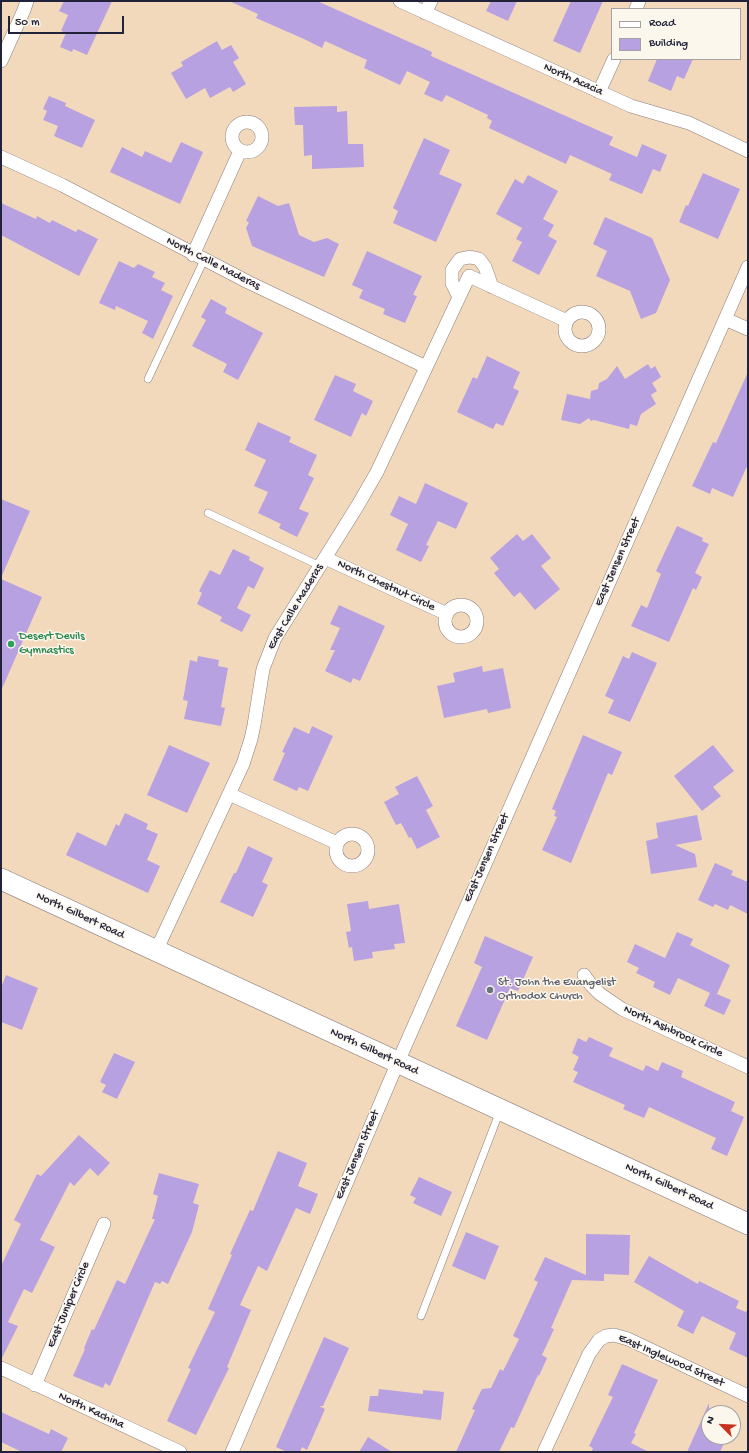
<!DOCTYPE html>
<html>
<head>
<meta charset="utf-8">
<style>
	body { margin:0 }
	#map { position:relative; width:749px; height:1453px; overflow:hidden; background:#f3d9bc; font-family:"Gochi Hand",sans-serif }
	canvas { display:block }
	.frame { position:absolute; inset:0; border:2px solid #22223b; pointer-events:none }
	.legend { position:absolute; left:611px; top:8px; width:130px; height:52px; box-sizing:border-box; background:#fbf7ec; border:1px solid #a4a2a5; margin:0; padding:5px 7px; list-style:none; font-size:12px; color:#22223b }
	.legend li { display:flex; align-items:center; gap:8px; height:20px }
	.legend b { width:20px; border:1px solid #a4a2a5 }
	.north { position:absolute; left:701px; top:1405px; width:40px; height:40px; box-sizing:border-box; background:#fbf7ec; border:1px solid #a4a2a5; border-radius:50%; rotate:294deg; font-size:11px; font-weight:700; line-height:16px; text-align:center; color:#22223b }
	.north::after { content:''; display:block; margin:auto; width:14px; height:18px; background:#c8321e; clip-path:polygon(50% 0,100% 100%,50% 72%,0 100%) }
	.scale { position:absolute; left:8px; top:16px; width:116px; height:18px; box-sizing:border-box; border:2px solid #22223b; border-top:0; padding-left:5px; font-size:12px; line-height:14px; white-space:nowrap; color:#22223b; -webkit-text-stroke:3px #fbf7ec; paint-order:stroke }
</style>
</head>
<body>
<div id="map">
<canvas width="749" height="1453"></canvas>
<div class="frame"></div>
<ul class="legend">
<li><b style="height:5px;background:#fff"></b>Road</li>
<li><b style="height:11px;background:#b8a1e1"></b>Building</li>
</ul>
<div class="north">N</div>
<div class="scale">50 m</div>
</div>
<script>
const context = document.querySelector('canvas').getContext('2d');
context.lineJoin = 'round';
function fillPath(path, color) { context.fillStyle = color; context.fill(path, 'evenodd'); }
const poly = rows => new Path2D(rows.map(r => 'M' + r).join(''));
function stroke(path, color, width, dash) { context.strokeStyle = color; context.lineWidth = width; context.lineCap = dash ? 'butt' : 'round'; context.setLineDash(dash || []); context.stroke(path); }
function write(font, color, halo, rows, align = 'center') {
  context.font = font + ' "Gochi Hand",sans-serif'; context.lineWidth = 3; context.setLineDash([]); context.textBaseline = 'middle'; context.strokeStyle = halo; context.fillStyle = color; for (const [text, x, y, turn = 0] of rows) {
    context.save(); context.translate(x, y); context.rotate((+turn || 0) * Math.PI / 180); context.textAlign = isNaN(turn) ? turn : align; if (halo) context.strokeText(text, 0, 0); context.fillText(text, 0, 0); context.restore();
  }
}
const building = poly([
	[64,1,112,1,87,55,73,49,72,52,60,47,66,33,61,31,68,15,59,11],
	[229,1,317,1,432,52,431,56,613,137,609,145,637,157,642,144,667,155,660,172,653,169,642,194,609,180,612,174,570,155,566,164,489,128,492,121,487,118,488,115,446,95,442,102,424,94,430,82,407,71,400,85,364,68,367,60,325,41,322,48,304,39,256,18,258,14],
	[491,1,517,1,508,21,486,11],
	[571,1,603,1,580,53,553,41],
	[217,41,222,50,231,45,239,58,233,62,246,84,233,92,230,87,210,98,205,88,186,99,171,73,183,66,181,62],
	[657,59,693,59,684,79,677,76,671,91,648,81],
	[49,96,66,103,65,106,95,120,82,148,54,136,58,126,43,120,47,111,43,109],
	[337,106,337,112,347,111,348,144,363,144,364,167,312,169,312,155,304,156,303,125,295,125,294,107],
	[424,138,450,150,439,174,462,184,436,242,393,223,398,211,393,208],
	[181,142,203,152,180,204,110,172,122,147,142,157,145,151,171,163],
	[703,173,740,189,718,239,679,222,686,205,688,206],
	[528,175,558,191,543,219,554,225,548,236,557,241,539,275,512,261,522,242,516,239,522,228,496,214,515,179,523,184],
	[258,196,278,206,289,203,299,235,314,242,327,238,339,244,324,277,252,246,246,228,249,222,246,221],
	[1,203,36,219,37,216,50,223,52,220,76,232,78,229,98,239,79,276,1,235],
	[605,217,652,238,670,280,656,313,641,319,630,291,596,276,607,251,593,244],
	[367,251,422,276,413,295,417,296,405,323,383,314,385,309,359,298,363,290,352,285],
	[119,261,134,268,138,264,155,272,152,277,165,283,161,290,173,296,153,339,142,333,148,321,116,306,115,310,99,303],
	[211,299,227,308,225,313,263,333,238,380,223,372,227,364,192,346,206,320,201,317],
	[487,356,520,372,513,388,519,391,503,426,496,423,493,429,457,412,473,377,477,379],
	[648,364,651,369,655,366,661,377,652,383,657,391,651,395,656,404,641,414,637,426,630,424,629,429,594,420,591,421,589,418,580,424,561,420,567,394,590,399,591,391,598,389,599,383,607,379,617,366,625,379],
	[748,372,748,464,733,497,712,488,710,494,692,486,713,442,716,443],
	[335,375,356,384,353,391,373,401,366,416,362,413,351,437,314,420],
	[258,422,291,437,289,442,317,455,308,475,314,478,299,509,309,513,297,537,279,528,281,524,258,513,268,492,254,486,266,460,245,450],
	[425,483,468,503,456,529,438,521,426,545,429,546,421,562,396,550,408,524,390,515,399,496,416,504],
	[1,499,30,511,1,578],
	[677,526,703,538,702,541,709,544,695,573,702,577,696,590,693,588,669,642,631,626,641,605,647,608,661,574,656,571],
	[517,534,523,541,532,534,551,558,541,566,560,589,535,610,520,592,514,597,494,573,499,569,490,558],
	[233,549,250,557,249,560,264,568,254,589,248,586,237,608,251,615,242,632,220,621,222,617,197,604,202,593,199,591,210,570,220,575],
	[1,579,42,597,1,691],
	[339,605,385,626,360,681,353,678,351,683,325,671,335,650,330,650,340,628,330,624],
	[632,652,657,663,630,722,608,713,614,700,605,696,623,656,629,659],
	[198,656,219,660,218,666,228,668,221,707,225,708,221,726,184,719,188,701,183,700,190,660,197,662],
	[482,666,483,672,503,668,511,708,488,713,487,709,444,718,437,686,455,682,453,673],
	[312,726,333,736,308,791,299,787,297,791,273,780,285,753,282,752,294,727,309,734],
	[583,735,622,752,612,775,608,773,571,863,542,850,557,817,554,816,556,811,552,809],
	[169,745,210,763,187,813,147,795],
	[713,745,734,771,713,787,721,796,702,811,674,776],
	[417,776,433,806,426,810,440,837,417,849,411,837,409,838,401,823,396,825,384,802,399,794,395,787],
	[125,813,148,824,146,829,158,834,147,860,160,866,148,893,66,855,77,832,106,846,116,824,119,826],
	[697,815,702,840,675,845,695,854,697,867,651,874,646,841,658,838,656,823],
	[248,846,273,858,262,882,268,885,253,917,220,902,234,873,236,873],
	[715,863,733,871,731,875,748,882,748,914,730,905,728,910,715,904,713,907,698,900],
	[368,901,369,909,399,904,405,943,394,944,395,949,372,952,373,958,354,961,352,947,349,948,346,932,351,931,347,904],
	[677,932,693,939,690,945,730,965,717,994,731,1000,724,1015,704,1006,710,993,678,978,670,995,653,987,655,982,636,973,639,968,627,962,635,944,665,958],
	[485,936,533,957,518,991,510,988,487,1040,456,1026,482,967,474,963],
	[6,975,38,988,22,1030,1,1022,1,988],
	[589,1037,613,1048,609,1056,643,1071,646,1065,658,1071,662,1062,683,1071,681,1077,735,1102,731,1111,744,1117,727,1156,711,1149,716,1138,649,1107,644,1118,623,1109,625,1105,573,1082,578,1072,573,1070,579,1057,572,1053,578,1038,586,1042],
	[114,1053,135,1062,117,1099,102,1092,106,1085,100,1082],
	[79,1135,110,1163,98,1176,90,1168,74,1186,70,1182,40,1240,55,1247,32,1293,24,1289,8,1322,18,1326,1,1360,1,1266,21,1224,14,1220,37,1174,41,1176],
	[278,1151,307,1163,298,1186,318,1194,310,1214,296,1208,267,1271,258,1266,240,1305,251,1310,227,1367,229,1368,196,1435,167,1421,191,1369,188,1368,215,1312,208,1309,232,1255,230,1254,250,1210,253,1211],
	[159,1173,199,1184,193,1203,199,1205,192,1232,168,1284,162,1281,160,1284,155,1282,110,1386,105,1383,103,1388,73,1376,85,1349,84,1348,92,1329,94,1330,117,1280,125,1284,155,1219,152,1219,158,1196,153,1194],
	[419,1177,452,1192,441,1216,413,1203,416,1198,410,1195],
	[466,1232,499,1246,485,1280,452,1266],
	[586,1234,630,1235,629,1275,604,1274,604,1281,572,1280,551,1328,554,1329,542,1355,547,1358,539,1376,538,1375,514,1428,511,1427,499,1452,456,1452,475,1410,472,1409,482,1389,491,1388,500,1369,503,1371,519,1339,513,1336,538,1282,534,1280,545,1257,586,1275],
	[649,1256,698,1284,699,1281,739,1301,736,1308,746,1312,748,1308,748,1358,729,1349,736,1333,702,1316,693,1334,677,1326,684,1311,634,1282],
	[324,1337,349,1348,323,1406,319,1406,325,1409,307,1450,302,1447,300,1452,287,1452,276,1447],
	[622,1364,658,1380,634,1433,636,1434,631,1443,649,1452,591,1452,593,1448,589,1446,613,1397,608,1395],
	[379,1389,423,1394,423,1390,444,1392,441,1420,368,1411,370,1396,378,1396],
	[709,1403,709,1437,727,1437,720,1452,687,1452],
	[1,1412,49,1434,51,1429,68,1438,61,1452,22,1452,1,1442],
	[368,1437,392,1452,359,1452]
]);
const service = poly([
	[148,379,204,260],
	[208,513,320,566],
	[421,1316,500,1111]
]);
const minor = poly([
	[400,1,631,106,689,123,748,151],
	[636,9,639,1],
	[425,13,431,1],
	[1,61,24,10,27,1],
	[599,92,614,59],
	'232 137a15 15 0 1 1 30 0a15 15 0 1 1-30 0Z',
	[1,157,62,185,248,282,426,367],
	[193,255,240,151],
	[459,297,452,283,452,270,460,259,470,257,479,259,485,267,492,287],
	'565 329a17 17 0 1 1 34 0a17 17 0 1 1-34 0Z',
	[725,319,748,329],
	[325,558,447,614],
	'445 621a16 16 0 1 1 32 0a16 16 0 1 1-32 0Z',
	[229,794,337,843],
	'336 850a16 16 0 1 1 32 0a16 16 0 1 1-32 0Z',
	[156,951,243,764,251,739,254,725,263,669,275,638,358,505,377,472,469,276,567,321],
	[584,975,591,985,600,994,622,1009,748,1067],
	[1,1368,180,1452],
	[35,1385,104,1224],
	[232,1452,398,1062,748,267],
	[544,1452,589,1354,599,1340,606,1336,614,1335,628,1339,748,1396]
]);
const primary = poly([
	[1,879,748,1224]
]);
const markers = [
	[11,644,4,"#2e9e5b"],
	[490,990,4,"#6b7280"]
];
const streetNames = [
	["North Acacia",573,80,24],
	["North Calle Maderas",213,264,27],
	["East Jensen Street",618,562,-66],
	["North Chestnut Circle",386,586,25],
	["East Calle Maderas",296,607,-59],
	["East Jensen Street",487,858,-66],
	["North Gilbert Road",80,916,25],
	["North Ashbrook Circle",673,1032,25],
	["North Gilbert Road",374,1052,25],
	["East Jensen Street",358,1155,-67],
	["North Gilbert Road",669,1187,25],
	["East Juniper Circle",69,1305,-67],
	["East Inglewood Street",671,1361,24],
	["North Kachina",91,1411,25]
];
const leisureNames = [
	["Desert Devils",19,637],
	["Gymnastics",19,651]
];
const worshipNames = [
	["St. John the Evangelist",498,983],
	["Orthodox Church",498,997]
];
fillPath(building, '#b8a1e1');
stroke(service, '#8a7e7c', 8);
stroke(minor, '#8a7e7c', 14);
stroke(primary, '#8a7e7c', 22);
stroke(service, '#fff', 7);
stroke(minor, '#fff', 13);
stroke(primary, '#fff', 21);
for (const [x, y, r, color] of markers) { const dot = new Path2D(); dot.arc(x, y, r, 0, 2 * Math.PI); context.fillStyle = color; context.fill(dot); stroke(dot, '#fbf7ec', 1.5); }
write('12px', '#22223b', '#fbf7ec', streetNames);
write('12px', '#27864d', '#fbf7ec', leisureNames, 'left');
write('12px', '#5b616d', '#fbf7ec', worshipNames, 'left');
</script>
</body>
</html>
